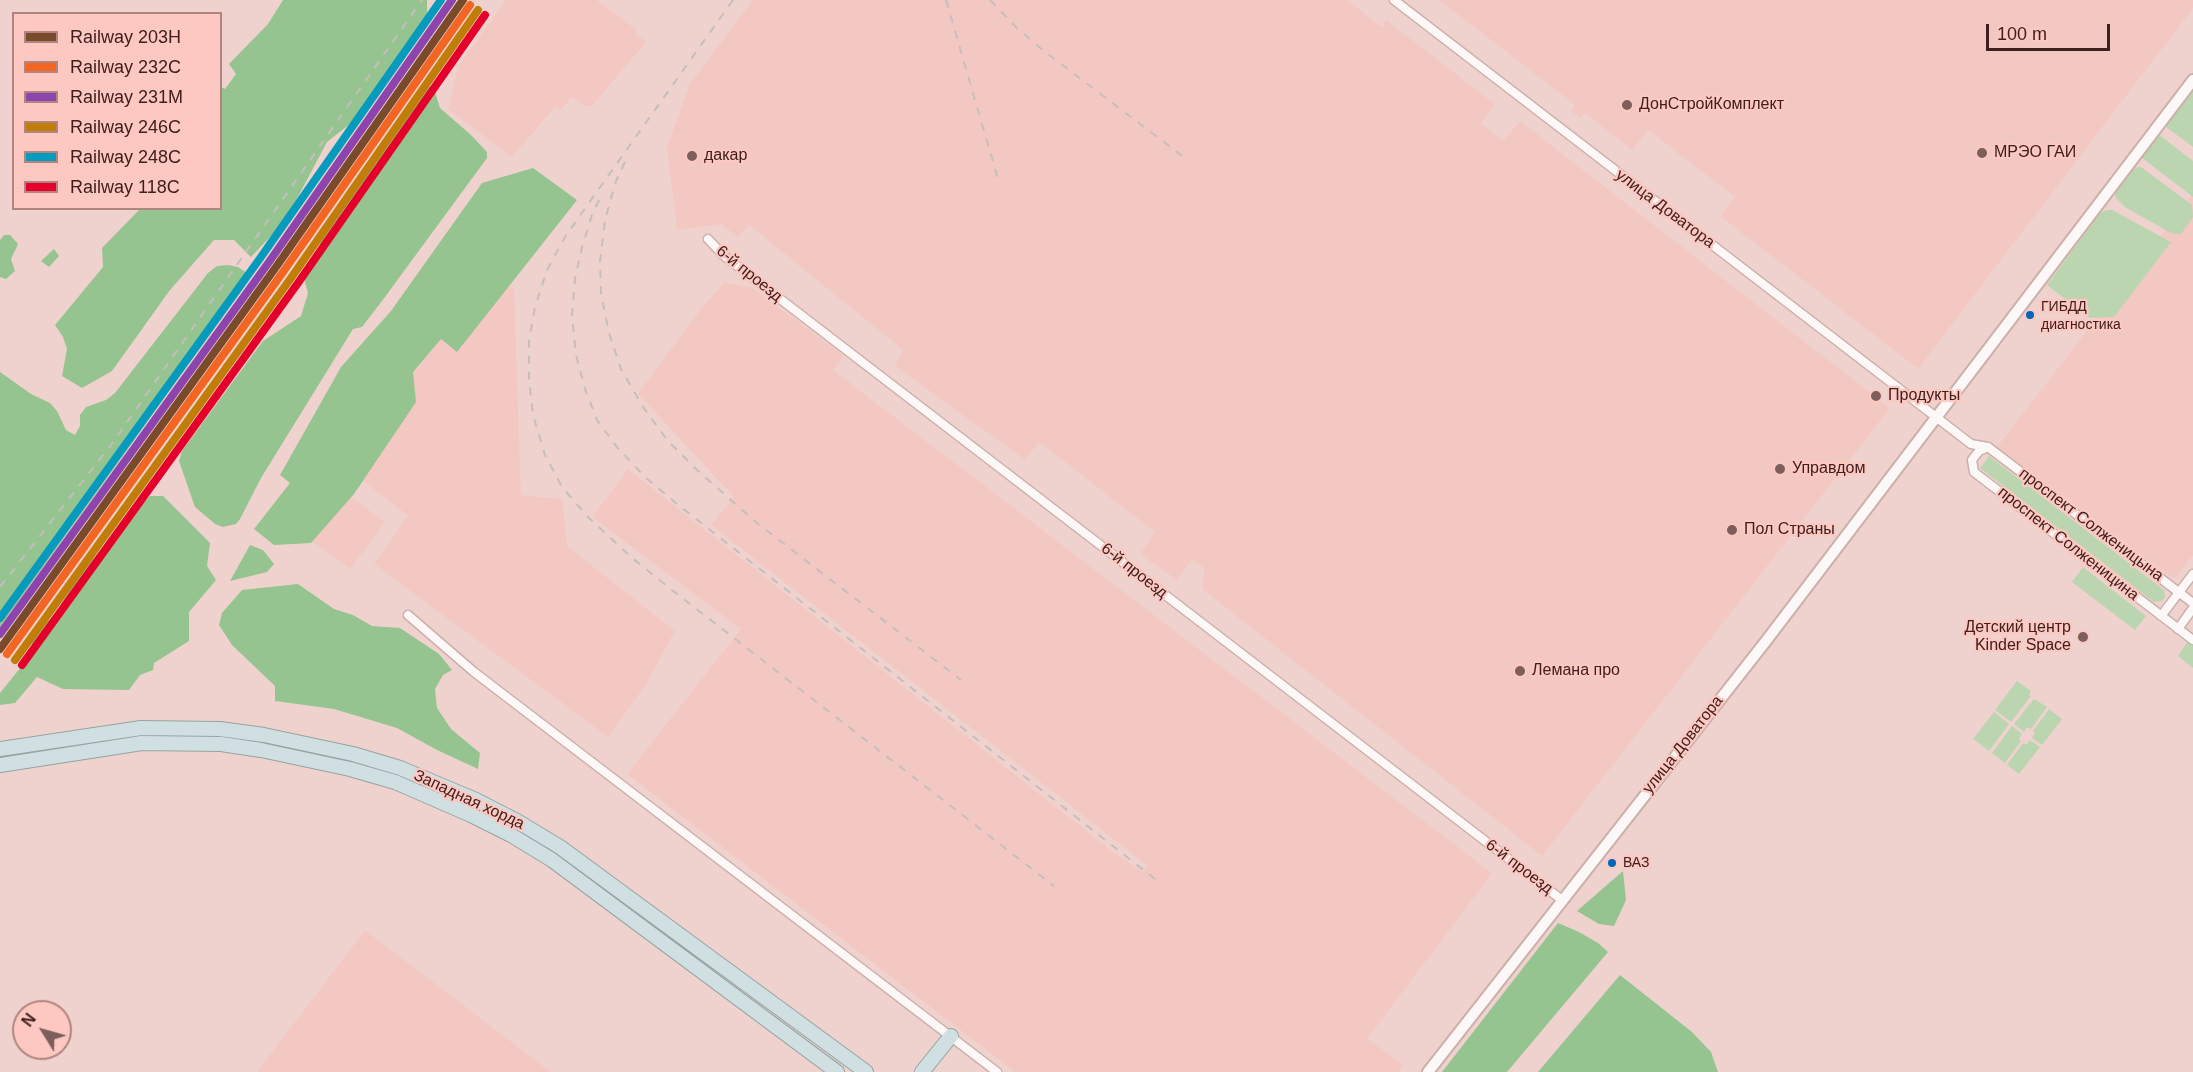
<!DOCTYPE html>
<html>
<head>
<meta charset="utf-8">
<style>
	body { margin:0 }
	#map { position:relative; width:2193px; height:1072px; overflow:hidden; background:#efd2ce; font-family:Arial,sans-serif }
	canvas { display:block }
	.legend { position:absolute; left:12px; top:12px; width:210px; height:198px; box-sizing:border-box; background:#fcc8c1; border:2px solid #b1857f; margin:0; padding:8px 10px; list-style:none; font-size:18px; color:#40201d }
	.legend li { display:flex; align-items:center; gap:12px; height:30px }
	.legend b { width:30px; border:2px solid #b1857f }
	.north { position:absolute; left:12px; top:1000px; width:60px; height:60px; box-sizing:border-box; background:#fcc8c1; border:2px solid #b1857f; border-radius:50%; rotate:307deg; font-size:16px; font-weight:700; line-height:24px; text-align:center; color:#40201d }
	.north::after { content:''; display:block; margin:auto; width:21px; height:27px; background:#7d5e5b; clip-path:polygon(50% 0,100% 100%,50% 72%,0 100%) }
	.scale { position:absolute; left:1986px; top:24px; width:124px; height:27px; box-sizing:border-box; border:3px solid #40201d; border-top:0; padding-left:8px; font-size:18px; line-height:21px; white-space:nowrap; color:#40201d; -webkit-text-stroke:4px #fcc8c1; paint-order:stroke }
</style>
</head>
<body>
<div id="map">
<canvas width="2193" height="1072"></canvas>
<ul class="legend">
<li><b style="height:8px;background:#7a4b2a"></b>Railway 203Н</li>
<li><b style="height:8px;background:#f26522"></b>Railway 232C</li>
<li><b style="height:8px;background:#8e44ad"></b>Railway 231М</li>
<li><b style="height:8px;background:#c07e09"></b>Railway 246С</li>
<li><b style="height:8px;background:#069bbc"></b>Railway 248С</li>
<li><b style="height:8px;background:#e4002b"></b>Railway 118С</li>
</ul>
<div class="north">N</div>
<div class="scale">100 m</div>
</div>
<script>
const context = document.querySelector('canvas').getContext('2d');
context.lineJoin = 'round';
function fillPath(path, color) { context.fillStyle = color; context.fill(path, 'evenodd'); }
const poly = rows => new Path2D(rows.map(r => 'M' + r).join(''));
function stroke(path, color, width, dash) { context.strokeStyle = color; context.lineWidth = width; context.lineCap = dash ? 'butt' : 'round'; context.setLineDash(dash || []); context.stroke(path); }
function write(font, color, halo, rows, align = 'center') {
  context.font = font + ' Arial,sans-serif'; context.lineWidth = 4.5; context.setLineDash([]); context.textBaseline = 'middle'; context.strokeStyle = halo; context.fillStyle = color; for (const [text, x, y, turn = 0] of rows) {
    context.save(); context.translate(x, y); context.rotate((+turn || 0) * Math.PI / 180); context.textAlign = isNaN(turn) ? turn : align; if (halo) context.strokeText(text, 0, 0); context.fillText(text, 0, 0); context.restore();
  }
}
const built = poly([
	[506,0,597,0,637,30,635,33,646,42,592,106,585,106,572,97,560,111,555,107,512,157,448,109,459,65],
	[753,0,1347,0,1382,27,1386,20,1495,104,1481,123,1503,141,1520,121,1890,408,1542,856,1202,589,1204,568,1192,560,1177,580,1140,554,1155,532,1039,442,1025,460,895,366,903,350,749,225,737,237,721,224,677,230,667,147,690,84],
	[1439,0,2193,0,2193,8,1918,369,1720,216,1735,197,1648,130,1632,150,1585,113,1581,118,1571,111,1575,105],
	[2193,194,2193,555,2174,579,1997,447],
	[489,272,514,289,521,495,562,499,567,546,675,631,645,686,608,737,374,564,408,516,327,452],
	[724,283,751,287,844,356,833,370,1492,873,1367,1039,1404,1065,1398,1072,1015,1072,627,774,741,629,592,517,628,469,1109,849,1143,872,1148,866,711,525,734,497,638,394,701,309],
	[340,489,385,522,350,569,305,536],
	[365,930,551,1072,257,1072]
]);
const green = poly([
	[2193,90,2193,147,2165,126],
	[2158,134,2193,161,2193,197,2141,157],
	[2141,167,2192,205,2193,217,2181,234,2173,234,2125,207,2115,197,2115,191,2133,168],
	[2107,210,2112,210,2171,242,2114,317,2090,318,2047,285,2100,213],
	[1989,456,2164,590,2165,597,2162,601,2154,602,1980,468],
	[2083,567,2146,616,2135,630,2072,582],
	[2188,641,2193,645,2193,668,2178,656],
	[2017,681,2031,691,2029,695,2031,696,2011,722,1995,710],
	[2034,699,2047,707,2031,729,2027,727,2024,732,2014,724],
	[2049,709,2062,719,2042,745,2032,738,2035,733,2033,731],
	[1994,712,2009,724,1989,751,1973,739],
	[2012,726,2022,734,2019,739,2021,741,2005,763,1992,753],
	[2030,740,2040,747,2019,774,2007,765,2023,743,2026,745]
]);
const forest = poly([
	[283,0,427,0,427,14,355,120,327,142,285,221,251,257,234,240,214,240,170,290,112,371,82,388,62,376,67,349,63,337,55,325,103,267,102,248,140,209,220,208,221,87,225,89,236,74,229,64,268,24],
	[427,86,434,88,440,108,471,135,487,152,487,158,382,301,362,327,353,329,261,478,240,519,236,524,223,527,215,524,195,507,179,461,182,451,263,341,301,316,308,293,304,279,328,226],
	[533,168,577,200,457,352,441,339,413,372,416,402,354,494,311,543,274,545,254,529,290,483,280,475,341,367,391,311,482,183],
	[4,235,10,235,18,244,11,259,15,271,6,279,0,277,0,240],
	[54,249,59,256,49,267,41,261],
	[228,265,238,267,247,273,247,283,0,627,0,372,31,394,50,403,57,411,66,430,75,435,80,426,80,415,86,407,106,400,115,393,208,273,217,266],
	[150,496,163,496,210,543,207,566,216,580,189,612,189,641,154,663,153,670,140,675,129,690,63,689,37,677,15,703,0,705,0,693,29,657,34,633,54,616,76,579,116,532],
	[250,545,263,550,274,564,267,572,230,581],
	[298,584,334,609,353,615,372,626,400,628,439,654,452,670,443,675,435,689,437,708,451,729,480,753,478,769,437,750,397,728,334,709,275,701,275,686,232,645,219,625,222,613,242,590],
	[1623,871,1626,900,1614,926,1599,924,1577,911],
	[1558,923,1579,932,1598,943,1608,952,1507,1072,1442,1072],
	[1620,975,1692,1032,1711,1052,1718,1072,1538,1072]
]);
const minor = poly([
	[1394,0,1971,444,1988,447,2193,603],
	[708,239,723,255,1562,900],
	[1988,447,1979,451,1972,460,1974,472,2193,640],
	[408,615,474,672,997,1072],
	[2161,616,2193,574],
	[2178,629,2193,608]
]);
const tertiary = poly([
	[1428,1072,1766,641,2193,80]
]);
const trunk = poly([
	[0,749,141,728,220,729,264,735,353,754,400,768,476,800,517,821,560,847,866,1072],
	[0,765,142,743,221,744,261,750,350,769,395,782,471,815,511,835,552,860,837,1072],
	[922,1072,951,1036]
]);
const rail = poly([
	[733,0,586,207,565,237,547,270,535,307,529,340,529,379,533,415,545,455,562,487,588,517,631,557,672,590,1054,886],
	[946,0,998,179],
	[990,0,1017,28,1044,51,1185,158],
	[625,162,616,181,605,220,600,261,601,294,609,333,621,369,643,407,668,441,697,470,757,523,961,680],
	[599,200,592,215,582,247,575,279,572,316,576,355,585,389,597,420,617,447,645,477,677,504,1155,879],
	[0,587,111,445,422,0]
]);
const rail1 = poly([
	[0,649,276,267,463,0]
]);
const rail2 = poly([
	[7,654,283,272,470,5]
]);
const rail3 = poly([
	[0,634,269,262,452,0]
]);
const rail4 = poly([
	[15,660,291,278,478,10]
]);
const rail5 = poly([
	[0,618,261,257,441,0]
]);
const rail6 = poly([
	[22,665,298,283,485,15]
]);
const markers = [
	[1627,105,6,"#7d5e5b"],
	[1982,153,6,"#7d5e5b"],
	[692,156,6,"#7d5e5b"],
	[2030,315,5,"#0065bd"],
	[1876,396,6,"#7d5e5b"],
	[1780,469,6,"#7d5e5b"],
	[1732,530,6,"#7d5e5b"],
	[2083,637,6,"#7d5e5b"],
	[1520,671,6,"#7d5e5b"],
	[1612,863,5,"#0065bd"]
];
const busNames = [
	["ГИБДД",2041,307],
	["диагностика",2041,325],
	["ВАЗ",1623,863]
];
const poiNames = [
	["ДонСтройКомплект",1639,105],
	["МРЭО ГАИ",1994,153],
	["дакар",704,156],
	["Продукты",1888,396],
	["Управдом",1792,469],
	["Пол Страны",1744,530],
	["Детский центр",2071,628,"right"],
	["Kinder Space",2071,646,"right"],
	["Лемана про",1532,671]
];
const streetNames = [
	["улица Доватора",1665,209,37],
	["6-й проезд",749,274,39],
	["проспект Солженицына",2091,525,37],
	["проспект Солженицина",2068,544,38],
	["6-й проезд",1134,571,38],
	["улица Доватора",1683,745,-52],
	["Западная хорда",469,800,25],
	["6-й проезд",1519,867,37]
];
fillPath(built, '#f4c8c2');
fillPath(green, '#bad5af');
fillPath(forest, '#95c490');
stroke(minor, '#cbafab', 11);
stroke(tertiary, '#cbafab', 14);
stroke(trunk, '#97a2a2', 16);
stroke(minor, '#fdf8f8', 8);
stroke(tertiary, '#fdf8f8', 10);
stroke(trunk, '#d0e0e2', 14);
stroke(rail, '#c6bebc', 2, [8, 8]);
stroke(rail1, '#7a4b2a', 8);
stroke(rail2, '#f26522', 8);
stroke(rail3, '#8e44ad', 8);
stroke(rail4, '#c07e09', 8);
stroke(rail5, '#069bbc', 8);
stroke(rail6, '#e4002b', 8);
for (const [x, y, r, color] of markers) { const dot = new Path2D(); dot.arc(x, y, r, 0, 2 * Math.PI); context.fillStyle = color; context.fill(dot); stroke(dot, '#fcc8c1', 2); }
write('14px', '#40201d', '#fcc8c1', busNames, 'left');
write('16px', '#40201d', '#fcc8c1', poiNames, 'left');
write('16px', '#40201d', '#fcc8c1', streetNames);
</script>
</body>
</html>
